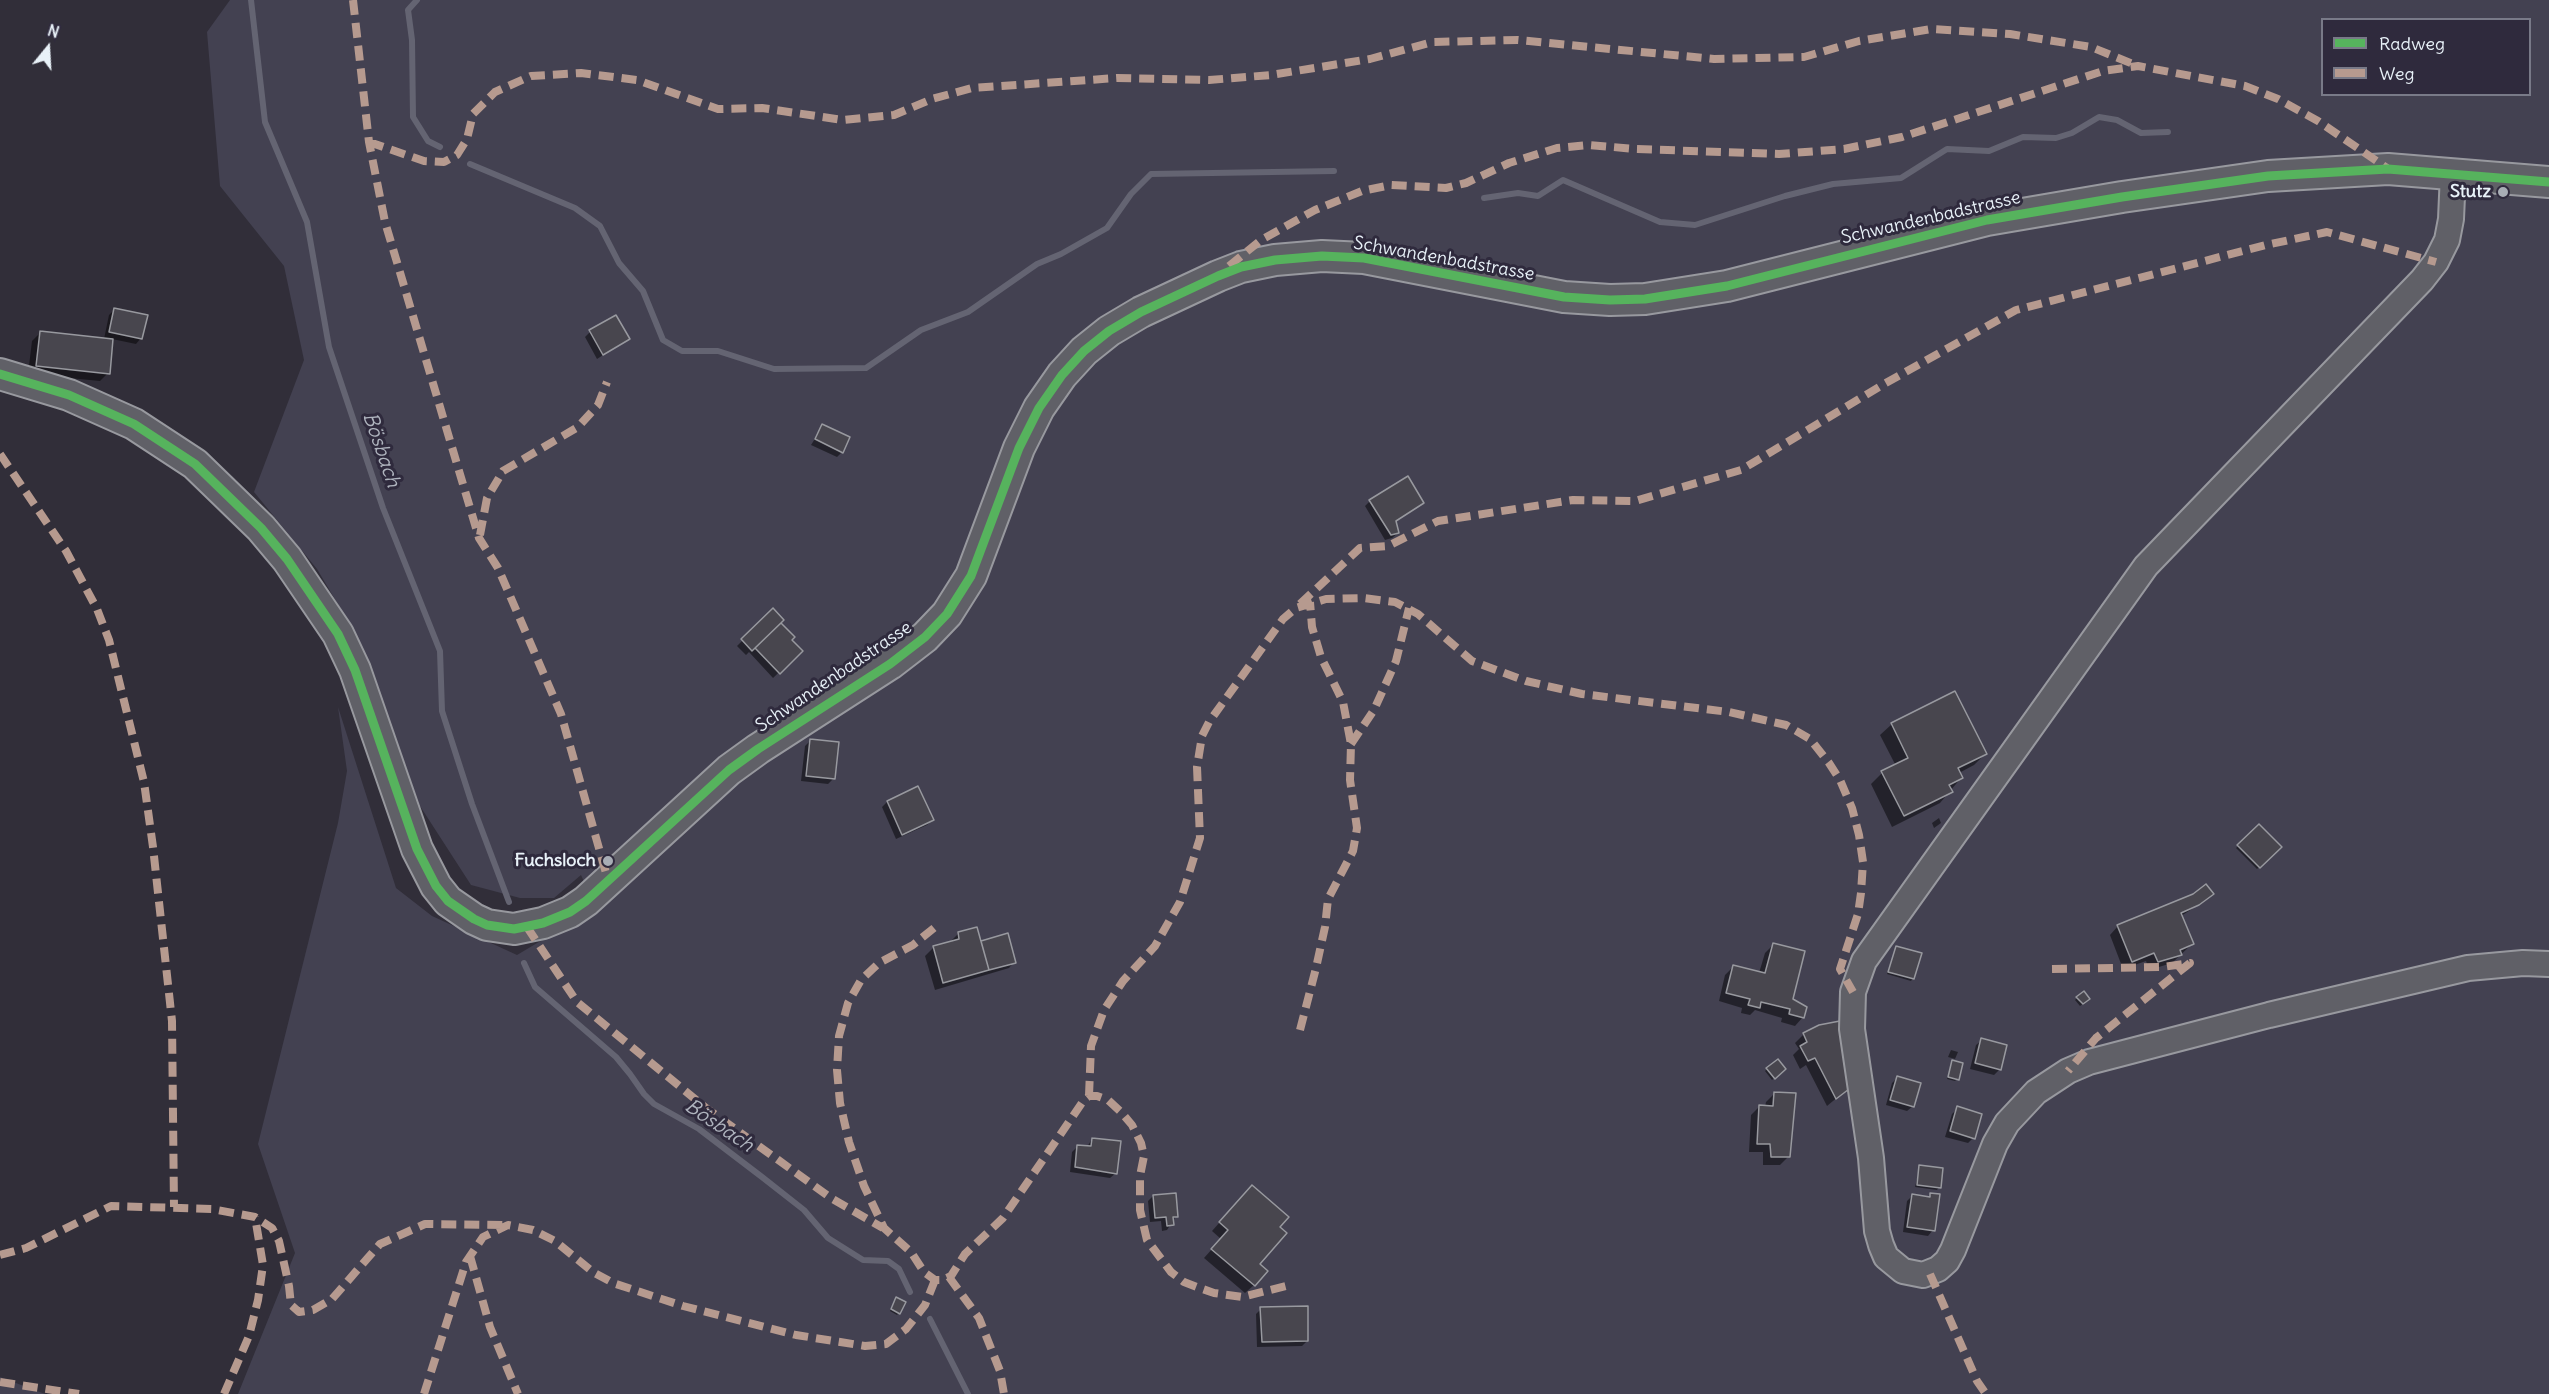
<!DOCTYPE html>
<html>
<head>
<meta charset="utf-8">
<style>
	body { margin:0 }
	#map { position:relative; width:2549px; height:1394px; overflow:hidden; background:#312e39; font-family:Delius,sans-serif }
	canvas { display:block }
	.legend { position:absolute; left:2321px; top:18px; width:210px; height:78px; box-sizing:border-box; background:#2f2a3d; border:2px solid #797a88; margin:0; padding:8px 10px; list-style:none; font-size:18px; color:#e8f1f8 }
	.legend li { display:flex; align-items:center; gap:12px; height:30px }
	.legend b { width:30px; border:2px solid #797a88 }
	.north { position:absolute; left:18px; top:18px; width:60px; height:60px; -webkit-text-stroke:4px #2f2a3d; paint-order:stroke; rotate:18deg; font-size:16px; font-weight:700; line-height:24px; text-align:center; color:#e8f1f8 }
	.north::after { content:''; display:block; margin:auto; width:21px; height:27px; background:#e8f1f8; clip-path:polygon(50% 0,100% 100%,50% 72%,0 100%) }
</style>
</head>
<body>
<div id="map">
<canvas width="2549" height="1394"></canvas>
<ul class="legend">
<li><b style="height:8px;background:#56b35d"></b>Radweg</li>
<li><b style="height:8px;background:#b69a8f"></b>Weg</li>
</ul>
<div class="north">N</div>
</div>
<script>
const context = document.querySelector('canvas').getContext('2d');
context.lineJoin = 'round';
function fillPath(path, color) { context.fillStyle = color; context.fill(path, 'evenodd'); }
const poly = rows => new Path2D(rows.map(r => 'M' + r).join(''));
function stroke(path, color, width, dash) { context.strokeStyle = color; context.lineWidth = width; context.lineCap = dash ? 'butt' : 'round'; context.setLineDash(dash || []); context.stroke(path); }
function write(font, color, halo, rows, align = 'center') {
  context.font = font + ' Delius,sans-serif'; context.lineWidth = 6; context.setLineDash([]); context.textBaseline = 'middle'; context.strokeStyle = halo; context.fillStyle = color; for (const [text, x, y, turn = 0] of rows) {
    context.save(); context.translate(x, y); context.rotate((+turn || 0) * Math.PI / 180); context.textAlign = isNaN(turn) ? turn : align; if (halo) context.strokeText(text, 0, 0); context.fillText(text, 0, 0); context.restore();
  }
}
const green = poly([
	[230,0,2549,0,2549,1394,238,1394,295,1253,258,1144,338,823,347,771,338,707,396,888,432,916,517,955,596,908,581,875,554,898,520,898,471,885,420,806,358,638,317,569,254,492,304,360,284,266,220,186,207,32],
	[2322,20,2530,20,2530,94,2322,94],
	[0,1377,45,1394,0,1394]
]);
const shadow = poly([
	[115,309,141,338,136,344,112,339,108,373,100,381,28,374,32,341,40,333,104,339,109,315],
	[590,332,628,339,597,359,585,337],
	[823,426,842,452,837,457,811,445],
	[1370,501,1423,503,1394,522,1398,533,1392,538,1385,540,1365,506],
	[773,610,779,623,792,637,790,640,801,651,773,678,749,652,746,655,737,646],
	[1892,724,1985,754,1974,765,1959,773,1961,778,1940,803,1892,827,1871,784,1882,773,1896,766,1880,735],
	[810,741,833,779,828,784,801,781,805,746],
	[887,802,932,820,927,825,896,839,882,807],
	[1939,818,1941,823,1934,828,1932,823],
	[2259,826,2280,847,2257,869,2236,848],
	[2212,894,2203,902,2181,916,2192,944,2172,963,2149,970,2146,961,2123,969,2110,935,2118,926],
	[958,934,980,942,1007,935,1014,962,1009,968,935,990,925,956,934,947,950,942],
	[1773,945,1791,1000,1803,1017,1795,1026,1781,1022,1782,1018,1755,1010,1750,1015,1741,1013,1742,1008,1719,1001,1725,975,1734,966,1759,973,1765,953],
	[1896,948,1913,978,1911,981,1887,974],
	[2077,998,2086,1001,2080,1006,2075,1000],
	[1804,1034,1851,1086,1827,1106,1806,1065,1800,1069,1793,1055,1799,1049,1795,1043],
	[1982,1040,2005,1046,1999,1070,1994,1075,1970,1069,1976,1045],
	[1951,1050,1958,1052,1955,1059,1948,1057],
	[1953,1062,1957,1079,1955,1081,1947,1079],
	[1784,1068,1772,1080,1765,1071,1767,1069],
	[1898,1077,1913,1106,1907,1111,1886,1105,1892,1083],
	[1774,1094,1794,1095,1791,1145,1788,1157,1780,1165,1763,1165,1763,1152,1749,1152,1751,1115,1759,1107,1765,1107,1766,1102],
	[1958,1108,1973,1138,1968,1143,1945,1137,1952,1114],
	[1092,1139,1116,1173,1110,1178,1070,1172,1072,1152,1078,1146,1087,1147],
	[1920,1167,1939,1187,1937,1190,1915,1187],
	[1244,1195,1278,1227,1258,1264,1254,1285,1245,1293,1204,1258,1221,1239,1212,1231],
	[1931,1195,1933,1230,1928,1236,1903,1232,1907,1201,1912,1196,1928,1198],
	[1153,1196,1176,1216,1167,1230,1162,1231,1161,1221,1150,1222,1148,1201],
	[895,1302,899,1313,897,1315,890,1311],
	[1261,1309,1307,1341,1302,1346,1257,1347,1256,1314]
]);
const stream = poly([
	[251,0,265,122,307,222,329,347,383,508,440,651,442,711,472,804,509,902],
	[417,0,408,10,412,40,413,117,428,141,440,147],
	[470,164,575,208,600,226,619,263,643,291,663,340,682,351,718,351,774,369,866,368,921,330,968,312,1037,264,1061,254,1107,228,1131,194,1151,174,1334,171],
	[1484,198,1518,193,1538,196,1563,180,1660,222,1695,225,1785,196,1833,184,1901,178,1947,149,1989,151,2023,137,2056,138,2072,133,2099,117,2117,120,2141,133,2168,132],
	[524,963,535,987,616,1057,630,1074,644,1094,654,1104,699,1129,762,1177,804,1210,828,1238,863,1260,888,1261,899,1269,910,1292],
	[930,1319,968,1394]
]);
const building = poly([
	[114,308,148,315,142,339,109,332,114,308],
	[616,315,630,339,603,355,589,330,616,315],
	[40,331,113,339,110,374,36,366,40,331],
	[822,424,850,437,843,453,815,439,822,424],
	[1408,476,1424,503,1396,521,1399,533,1391,535,1369,500,1408,476],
	[773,608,784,620,752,651,741,639,773,608],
	[781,623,795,637,792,640,803,651,780,674,755,648,781,623],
	[1955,691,1987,754,1958,768,1963,778,1949,785,1953,792,1904,816,1881,771,1908,758,1891,723,1955,691],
	[810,739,839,742,835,779,806,776,810,739],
	[918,786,934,820,902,835,887,801,918,786],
	[2259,824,2282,847,2260,868,2237,845,2259,824],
	[2206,884,2214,894,2199,905,2181,913,2194,944,2180,950,2182,955,2158,962,2154,953,2132,962,2117,925,2193,894,2206,884],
	[977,927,989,970,943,983,933,946,959,939,958,932,977,927],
	[1008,933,1016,963,989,970,981,941,1008,933],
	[1773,943,1805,951,1793,999,1807,1007,1804,1018,1789,1014,1790,1009,1761,1002,1760,1008,1748,1005,1750,999,1726,993,1733,965,1765,973,1773,943],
	[1896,946,1922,953,1914,979,1888,972,1896,946],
	[2084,991,2090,999,2083,1004,2076,997,2084,991],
	[1845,1020,1853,1086,1836,1099,1815,1058,1808,1061,1800,1046,1807,1042,1803,1033,1819,1025,1845,1020],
	[1981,1038,2007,1045,2001,1070,1975,1063,1981,1038],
	[1778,1059,1786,1069,1775,1079,1766,1068,1778,1059],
	[1952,1060,1963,1063,1959,1080,1948,1077,1952,1060],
	[1897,1076,1921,1083,1914,1107,1890,1100,1897,1076],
	[1774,1092,1796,1093,1790,1157,1771,1157,1770,1144,1757,1144,1759,1105,1773,1106,1774,1092],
	[1957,1106,1982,1114,1975,1139,1950,1131,1957,1106],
	[1092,1138,1121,1141,1117,1174,1075,1167,1077,1145,1091,1146,1092,1138],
	[1919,1165,1943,1168,1941,1188,1917,1185,1919,1165],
	[1252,1185,1289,1217,1280,1227,1287,1233,1260,1264,1268,1271,1255,1286,1211,1249,1228,1230,1219,1222,1252,1185],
	[1176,1193,1178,1217,1173,1217,1174,1225,1167,1226,1166,1217,1155,1218,1153,1195,1176,1193],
	[1930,1193,1940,1194,1935,1231,1907,1227,1912,1194,1930,1197,1930,1193],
	[896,1297,906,1302,900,1314,891,1309,896,1297],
	[1308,1306,1308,1341,1262,1342,1260,1307,1308,1306]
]);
const minor = poly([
	[2453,173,2451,219,2447,240,2436,262,2422,280,2146,566,1864,961,1853,992,1852,1029,1871,1158,1877,1231,1881,1245,1886,1257,1903,1271,1923,1275,1938,1269,1947,1261,1953,1250,1995,1144,2007,1123,2036,1092,2068,1071,2089,1062,2269,1015,2468,968,2523,963,2549,964]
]);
const tertiary = poly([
	[0,374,69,395,134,424,195,464,261,528,287,559,338,634,355,670,417,849,436,886,448,901,474,919,487,925,514,929,543,923,570,912,586,901,729,770,758,749,890,664,925,637,947,614,971,576,1019,448,1039,408,1062,375,1084,351,1109,331,1141,312,1218,276,1241,267,1275,260,1322,256,1364,258,1564,297,1610,300,1645,299,1727,286,1987,220,2122,197,2268,176,2388,169,2549,182]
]);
const quiet = poly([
	[353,0,369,142,385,222,479,538,498,568,561,714,608,880],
	[369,142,424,161,444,162,457,155,467,139,473,114,495,92,531,76,581,73,637,80,718,109,762,108,843,120,894,115,932,99,972,88,1117,78,1209,80,1271,75,1370,59,1433,42,1518,40,1714,59,1804,57,1859,41,1931,29,2010,34,2091,47,2138,66],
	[1229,266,1261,240,1315,210,1362,191,1391,185,1446,188,1466,183,1509,163,1557,148,1589,145,1636,149,1779,154,1844,149,1902,137,2103,71,2138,66,2245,86,2278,99,2318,121,2387,168],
	[0,454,66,551,97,609,109,640,144,782,153,847,172,1021,174,1207],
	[480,535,487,498,503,471,578,427,598,405,607,382],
	[1300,604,1360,548,1388,546,1438,521,1573,500,1635,501,1741,470,1884,384,2016,310,2266,245,2327,232,2436,262],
	[1351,744,1374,710,1396,661,1409,608],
	[527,927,577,1002,706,1108,831,1198,883,1228],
	[934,928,913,945,879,963,861,980,848,1003,839,1036,837,1070,840,1103,849,1142,864,1186,884,1228,911,1252,924,1272,935,1280,942,1280,951,1276,965,1254,1003,1218,1084,1100,1089,1096,1097,1096,1108,1100,1120,1111,1132,1125,1141,1143,1144,1156,1140,1176,1140,1210,1147,1240,1171,1272,1184,1282,1197,1287,1214,1293,1242,1297,1286,1286],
	[2052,969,2163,967,2190,963,2096,1038,2068,1071],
	[1300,1030,1316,968,1325,927,1328,899,1353,851,1357,828,1350,780,1351,744,1343,702,1321,657,1312,627,1310,602],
	[1089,1096,1091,1046,1104,1010,1123,981,1155,946,1180,902,1200,838,1197,767,1202,736,1209,722,1283,619,1296,608,1326,599,1363,598,1395,602,1418,614,1472,661,1526,681,1582,694,1729,712,1786,725,1810,739,1829,763,1840,780,1852,808,1859,835,1863,862,1861,893,1858,914,1840,969,1853,992],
	[0,1255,26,1248,111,1206,212,1209,255,1217,272,1228,279,1241,289,1286,291,1305,299,1312,313,1310,332,1299,380,1244,425,1224,505,1225],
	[470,1256,490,1327,518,1394],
	[1930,1274,1977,1381,1986,1394],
	[949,1277,979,1318,1000,1371,1004,1394],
	[0,1382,79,1394],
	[224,1394,249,1336,258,1300,263,1265,255,1217],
	[424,1394,466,1262,483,1237,508,1225,533,1230,555,1241,593,1272,613,1283,683,1306,796,1335,865,1346,886,1344,906,1329,925,1305,935,1280]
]);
const cycleway = poly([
	[0,374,69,395,134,424,195,464,261,528,287,559,338,634,355,670,417,849,436,886,448,901,474,919,487,925,514,929,543,923,570,912,586,901,729,770,758,749,890,664,925,637,947,614,971,576,1019,448,1039,408,1062,375,1084,351,1109,331,1141,312,1218,276,1241,267,1275,260,1322,256,1364,258,1564,297,1610,300,1645,299,1727,286,1987,220,2122,197,2268,176,2388,169,2549,182]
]);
const markers = [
	[2503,192,6,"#a8adb5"],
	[608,861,6,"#a8adb5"]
];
const poiNames = [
	["Stutz",2491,192],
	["Fuchsloch",596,861]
];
const streetNames = [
	["Schwandenbadstrasse",1931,218,-13],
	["Schwandenbadstrasse",1444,259,10],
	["Schwandenbadstrasse",834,677,-34]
];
const waterNames = [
	["Bösbach",381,450,71],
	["Bösbach",719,1126,34]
];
fillPath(green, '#434151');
fillPath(shadow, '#0007');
stroke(stream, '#646472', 6);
fillPath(building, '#48464e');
stroke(building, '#98999f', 1.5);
stroke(minor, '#98999f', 28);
stroke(tertiary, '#98999f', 34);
stroke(minor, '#606067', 24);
stroke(tertiary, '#606067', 30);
stroke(quiet, '#b69a8f', 8, [15, 8]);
stroke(cycleway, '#56b35d', 9);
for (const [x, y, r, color] of markers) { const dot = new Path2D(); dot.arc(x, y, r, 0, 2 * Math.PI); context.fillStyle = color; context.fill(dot); stroke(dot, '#2f2a3d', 2); }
write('bold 18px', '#e8f1f8', '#2f2a3d', poiNames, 'right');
write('18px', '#e8f1f8', '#2f2a3d', streetNames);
write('italic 20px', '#afb4be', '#2f2a3d', waterNames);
</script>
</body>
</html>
